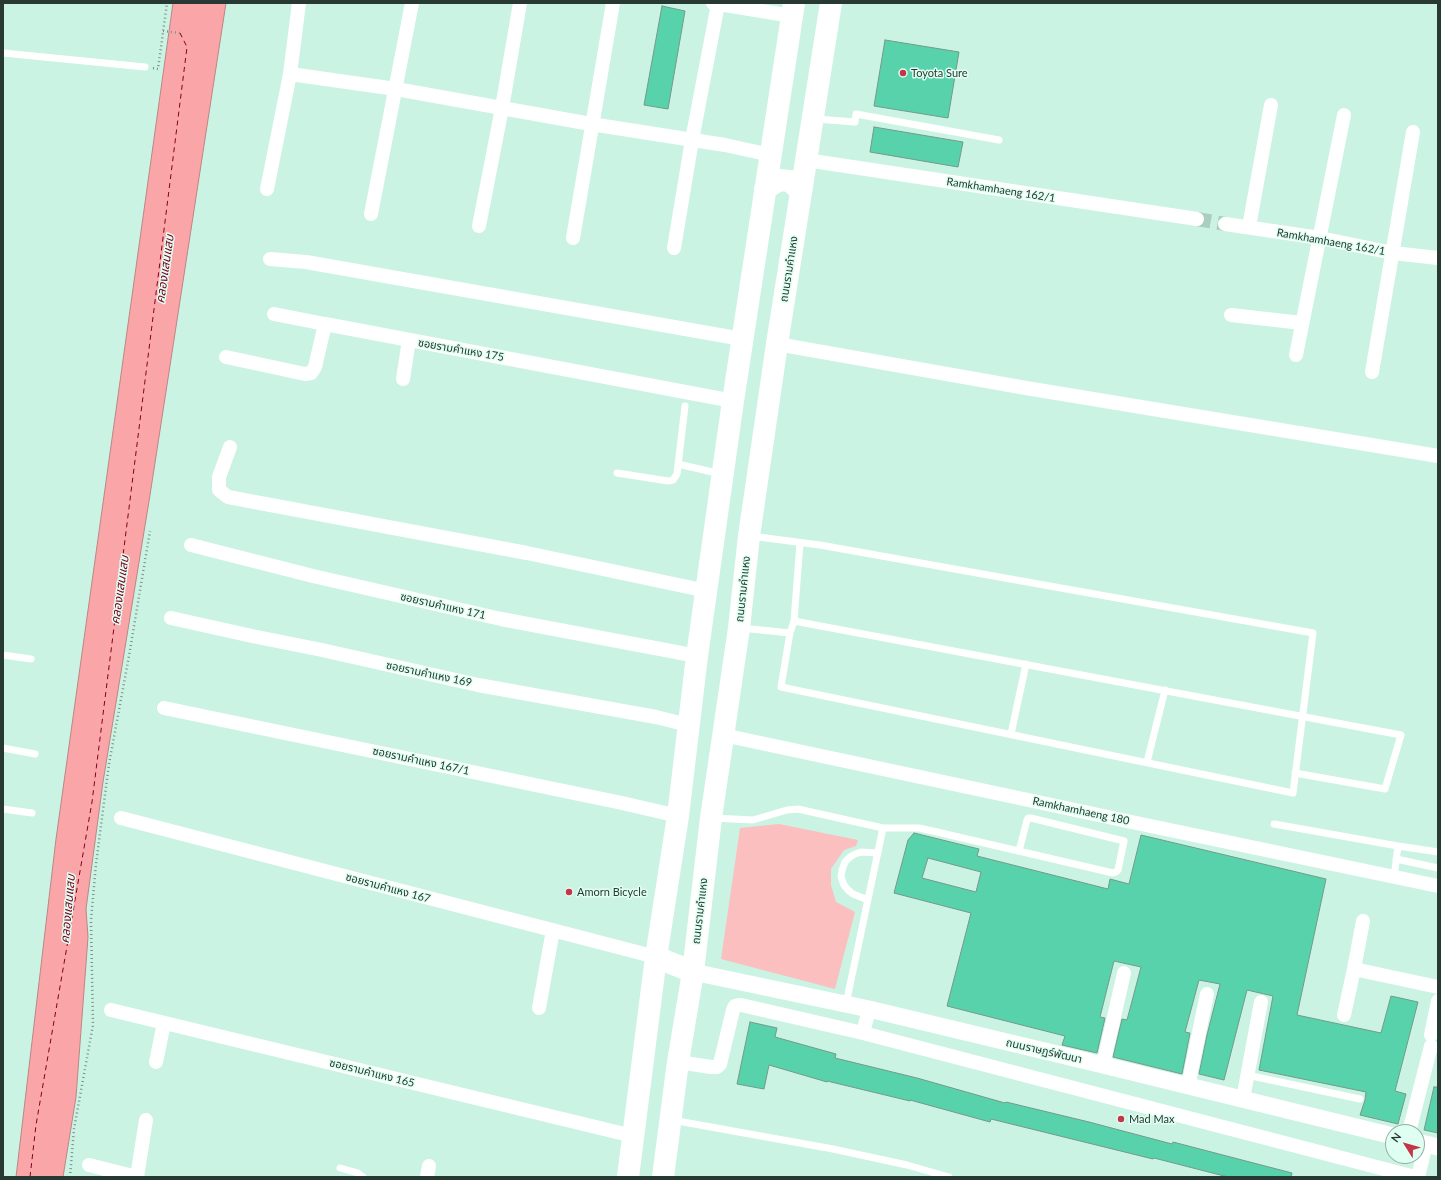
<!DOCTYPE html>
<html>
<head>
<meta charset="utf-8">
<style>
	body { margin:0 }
	#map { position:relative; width:1441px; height:1180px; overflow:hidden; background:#cbf3e3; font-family:Lato,sans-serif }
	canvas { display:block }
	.frame { position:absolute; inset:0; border:4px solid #283832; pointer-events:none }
	.north { position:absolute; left:1385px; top:1124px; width:40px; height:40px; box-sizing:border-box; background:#dffff2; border:1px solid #96afa5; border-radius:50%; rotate:307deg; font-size:11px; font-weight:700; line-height:16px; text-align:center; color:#283832 }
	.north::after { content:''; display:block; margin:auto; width:14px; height:18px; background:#c53547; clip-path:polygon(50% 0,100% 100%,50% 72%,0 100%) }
</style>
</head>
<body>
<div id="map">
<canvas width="1441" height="1180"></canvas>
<div class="frame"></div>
<div class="north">N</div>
</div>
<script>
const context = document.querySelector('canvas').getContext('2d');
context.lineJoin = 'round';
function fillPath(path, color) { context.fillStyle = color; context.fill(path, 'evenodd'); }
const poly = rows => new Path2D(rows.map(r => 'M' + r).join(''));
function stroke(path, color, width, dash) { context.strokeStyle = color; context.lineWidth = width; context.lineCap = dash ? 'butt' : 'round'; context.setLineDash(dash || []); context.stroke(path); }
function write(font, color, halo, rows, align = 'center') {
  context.font = font + ' Lato,"Noto Sans Thai",sans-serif'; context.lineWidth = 3; context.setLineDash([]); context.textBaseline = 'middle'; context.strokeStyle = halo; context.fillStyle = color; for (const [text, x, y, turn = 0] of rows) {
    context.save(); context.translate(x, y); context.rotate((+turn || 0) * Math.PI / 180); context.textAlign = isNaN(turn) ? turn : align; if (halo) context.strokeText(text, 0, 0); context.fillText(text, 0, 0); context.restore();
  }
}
const green = poly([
	[779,824,858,840,856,846,844,850,831,869,831,885,836,902,855,912,835,989,721,959,740,828]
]);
const water = poly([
	[173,3,226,3,150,495,103,782,86,909,88,937,76,1097,63,1177,16,1177,56,839,173,3]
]);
const ferry = poly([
	[30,1177,36,1125,92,802,187,47,180,33]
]);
const building = poly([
	[662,6,685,11,668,109,644,105,662,6],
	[885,40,959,52,948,118,874,106,885,40],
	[874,127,963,142,958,167,870,152,874,127],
	[914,833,979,849,977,856,1108,889,1110,879,1129,884,1141,835,1326,879,1297,1015,1381,1033,1391,996,1418,1002,1395,1091,1406,1094,1398,1124,1360,1115,1365,1100,1366,1092,1259,1070,1273,996,1247,990,1224,1080,1199,1074,1207,1035,1220,984,1199,980,1185,1032,1190,1033,1182,1074,1113,1057,1122,1019,1127,1020,1141,967,1114,961,1100,1017,1105,1018,1097,1053,1062,1045,1065,1036,947,1006,971,913,894,893,908,840,914,833],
	[928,858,981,872,976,892,922,878,928,858],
	[750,1022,777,1028,775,1037,836,1054,835,1058,917,1078,1005,1103,1006,1102,1089,1122,1172,1144,1173,1142,1242,1160,1292,1173,1291,1177,1228,1177,1154,1158,1153,1159,991,1119,990,1122,910,1100,910,1101,827,1081,827,1082,769,1065,764,1089,737,1084,750,1022],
	[1434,1087,1438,1087,1438,1133,1424,1130,1434,1087]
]);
const minorTunnel = poly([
	[1197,219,1225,224]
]);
const path = poly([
	[163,31,180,33],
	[153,68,158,69,167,3],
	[70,1177,74,1129,93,1025,91,920,96,864,109,764,129,656,150,531]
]);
const service = poly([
	[3,53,145,67],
	[816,119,855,122,856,114,999,140],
	[678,464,721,474],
	[617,473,668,481,673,480,677,474,685,406],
	[751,536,820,545,1313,633,1293,793,781,687,790,633,794,621],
	[800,543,794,621,1401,735,1385,789,1295,773],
	[741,628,790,633],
	[3,655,31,659],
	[1011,734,1026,664],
	[3,748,35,754],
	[1147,762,1165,690],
	[3,809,32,813],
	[714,818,753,820,787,810,798,809,883,828,919,828,937,832,1113,873,1116,872,1118,870,1124,841,1031,818,1028,818,1027,820,1019,851],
	[1274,824,1398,846,1394,877],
	[1398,846,1438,852],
	[1396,859,1438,868],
	[868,900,853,894,848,890,844,885,841,877,842,870,845,862,850,857,855,854,861,852,878,853],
	[846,1004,883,828],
	[1247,1075,1360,1099],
	[672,1120,833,1149,907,1165,949,1177],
	[340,1168,358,1173,363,1177]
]);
const minor = poly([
	[713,3,792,16],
	[290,74,396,89,591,124,725,145,771,155],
	[806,160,1197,219],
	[267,189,290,74,299,3],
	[371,214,412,3],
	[1225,224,1320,238,1393,253,1438,258],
	[479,226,502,108,520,3],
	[1249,227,1271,105],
	[573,238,613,3],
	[674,248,692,140,718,4],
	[270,259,306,262,742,339],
	[274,314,325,324],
	[1231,315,1302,323],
	[777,344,1026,388,1438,456],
	[1296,355,1344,115],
	[226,357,305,374,311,373,315,367,325,324,733,401],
	[1372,372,1413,132],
	[403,379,409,340],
	[230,447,219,477,219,490,228,497,527,553,707,591],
	[191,545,313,576,501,619,697,656],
	[171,618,252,636,322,650,478,685,656,717,688,725],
	[164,708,622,803,678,816],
	[723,735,1141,824,1438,886],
	[121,818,656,957],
	[1363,921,1354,969,1438,987],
	[539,1008,553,930],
	[111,1010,633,1136],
	[1344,1015,1354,969],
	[863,1033,869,1009],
	[1431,1035,1438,1001],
	[156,1062,164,1023],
	[678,1062,711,1067,717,1067,720,1064,733,1010,735,1006,741,1005,863,1033,1415,1177],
	[1103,1065,1124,973],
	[1188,1086,1207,994],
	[1243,1099,1261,1002],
	[1409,1132,1431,1046],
	[89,1165,137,1177],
	[137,1177,146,1120],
	[427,1177,429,1166],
	[1418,1177,1426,1144]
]);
const tertiary = poly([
	[693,972,869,1009,1103,1065,1393,1136],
	[1417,1142,1438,1147]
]);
const primary = poly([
	[765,189,779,180,790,181,801,191],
	[656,957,693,972],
	[628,1177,656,957,678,816,697,656,733,401,794,3],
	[663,1177,678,1062,693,972,711,818,739,628,749,536,777,344,831,3]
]);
const markers = [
	[903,73,4,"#c53547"],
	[569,892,4,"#c53547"],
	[1121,1119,4,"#c53547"]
];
const poiNames = [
	["Toyota Sure",911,73],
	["Amorn Bicycle",577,892],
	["Mad Max",1129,1119]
];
const streetNames = [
	["Ramkhamhaeng 162/1",1001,190,9],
	["Ramkhamhaeng 162/1",1331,242,10],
	["ถนนรามคำแหง",789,269,-81],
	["ซอยรามคำแหง 175",461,350,10],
	["ถนนรามคำแหง",743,589,-84],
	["ซอยรามคำแหง 171",443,606,13],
	["ซอยรามคำแหง 169",429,674,12],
	["ซอยรามคำแหง 167/1",421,761,12],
	["Ramkhamhaeng 180",1081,811,12],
	["ซอยรามคำแหง 167",388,888,15],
	["ถนนรามคำแหง",700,911,-83],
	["ถนนราษฏร์พัฒนา",1044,1051,13],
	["ซอยรามคำแหง 165",372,1073,14]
];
const waterNames = [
	["คลองแสนแสบ",165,269,-82],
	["คลองแสนแสบ",120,590,-82],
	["คลองแสนแสบ",68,909,-85]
];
fillPath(green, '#fbbfbf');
fillPath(water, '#faa6a8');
stroke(water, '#bb8585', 1);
stroke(ferry, '#810020', 1, [5, 4]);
fillPath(building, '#58d2ab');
stroke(building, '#73998a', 1);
stroke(minorTunnel, '#aacec0', 14, [14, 7]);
stroke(path, '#779287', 2.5, [1, 3]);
stroke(service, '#fff', 7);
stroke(minor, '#fff', 14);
stroke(tertiary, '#fff', 17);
stroke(primary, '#fff', 22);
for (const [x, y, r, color] of markers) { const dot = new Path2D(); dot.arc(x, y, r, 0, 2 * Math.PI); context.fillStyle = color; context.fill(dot); stroke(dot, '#dffff2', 1.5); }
write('11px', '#283832', '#dffff2', poiNames, 'left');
write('11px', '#283832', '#dffff2', streetNames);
write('italic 12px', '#810020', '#dffff2', waterNames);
</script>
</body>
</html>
